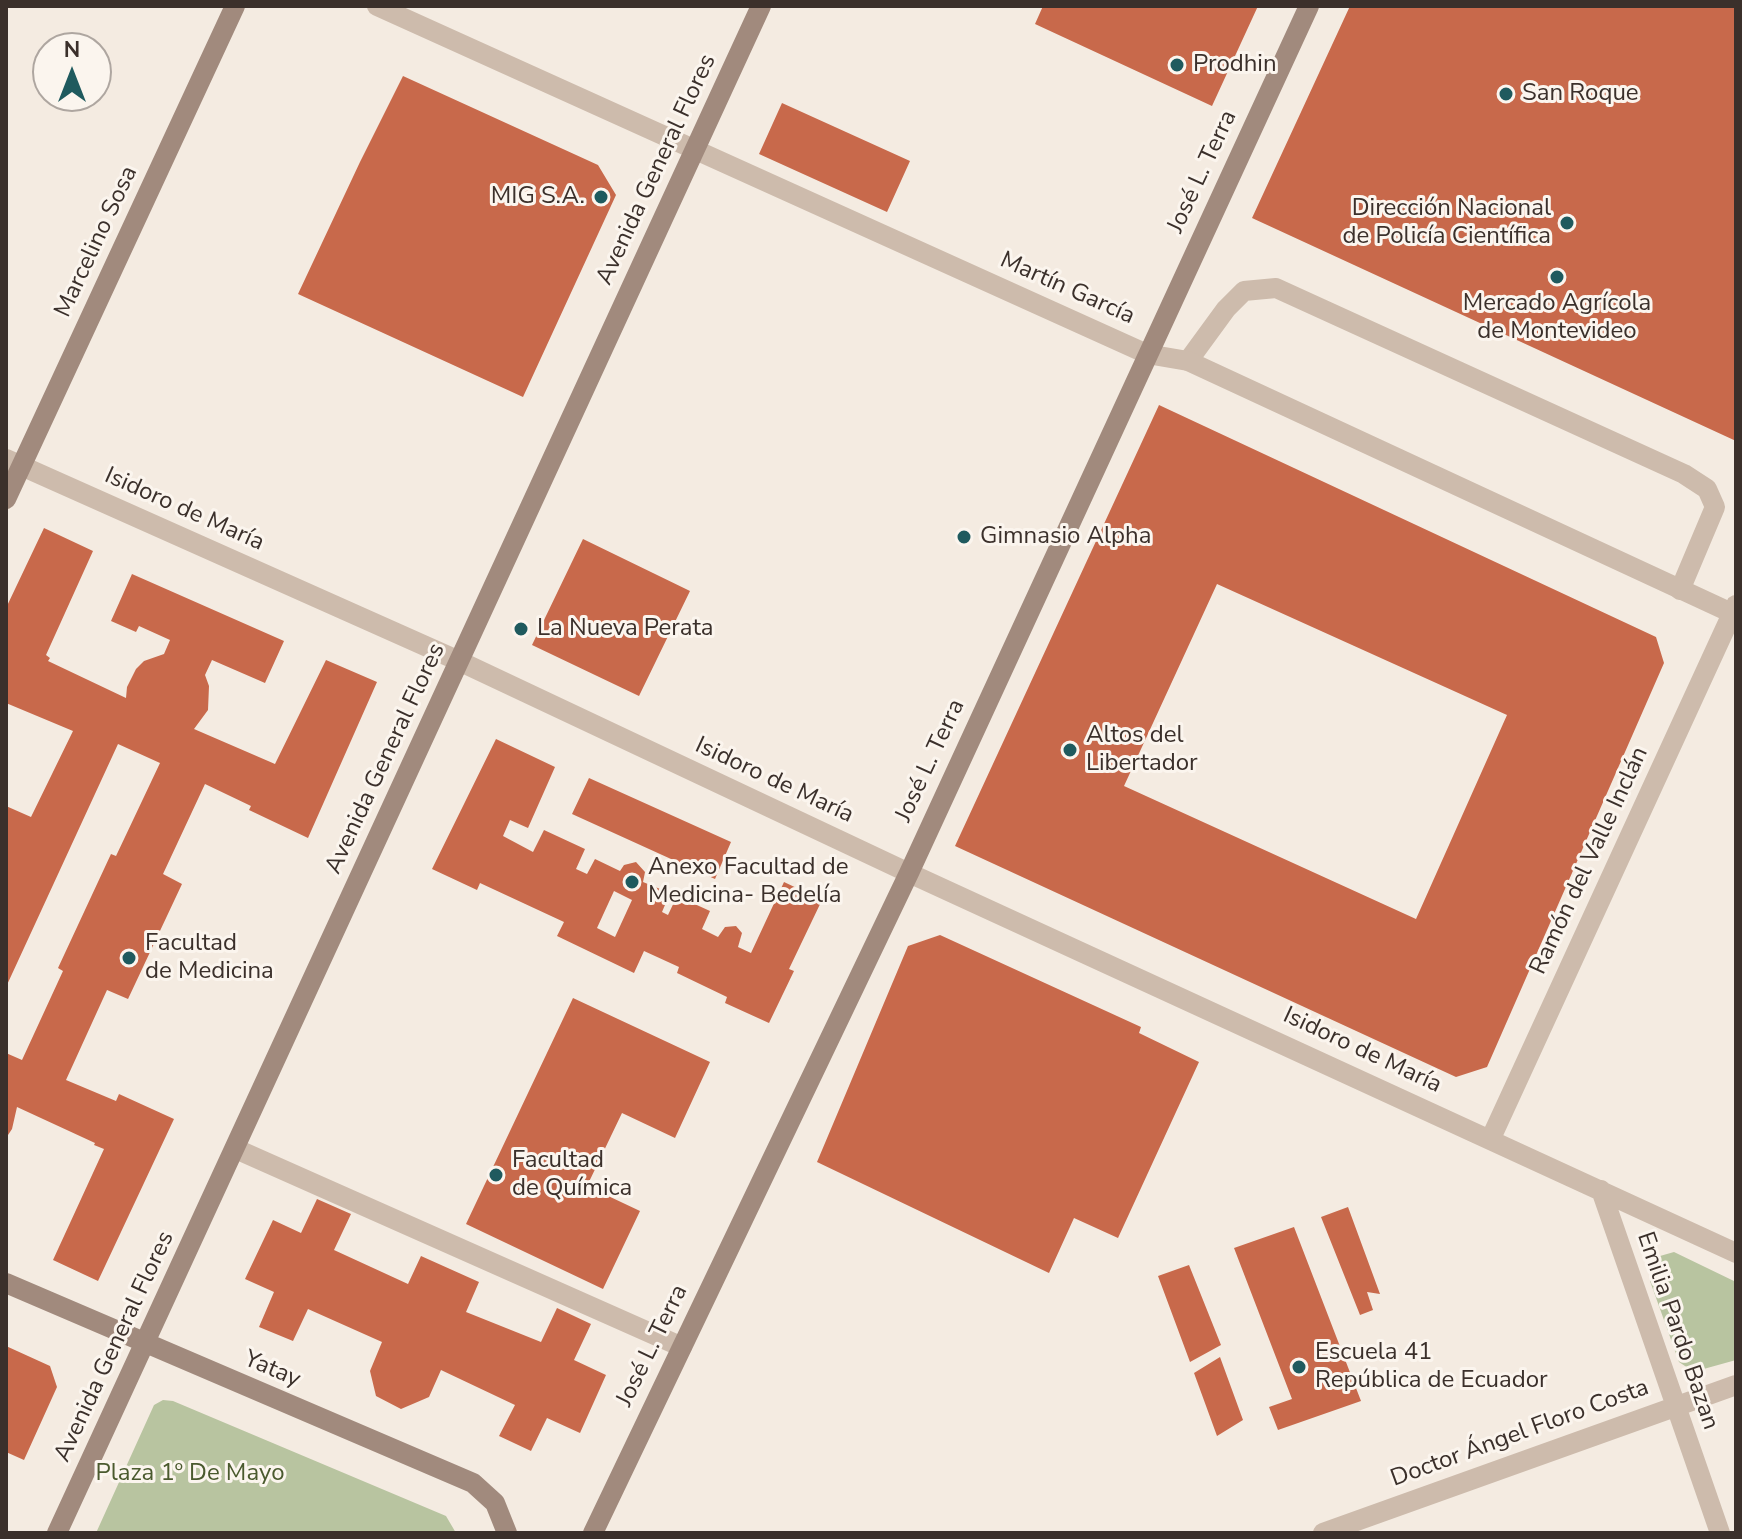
<!DOCTYPE html>
<html>
<head>
<meta charset="utf-8">
<style>
	body { margin:0 }
	#map { position:relative; width:1742px; height:1539px; overflow:hidden; background:#f4ebe1; font-family:"Nunito Sans",sans-serif }
	canvas { display:block }
	.frame { position:absolute; inset:0; border:8px solid #3b302b; pointer-events:none }
	.north { position:absolute; left:32px; top:32px; width:80px; height:80px; box-sizing:border-box; background:#fbf5ee; border:2px solid #aea6a0; border-radius:50%; rotate:0deg; font-size:22px; font-weight:700; line-height:32px; text-align:center; color:#3b302b }
	.north::after { content:''; display:block; margin:auto; width:28px; height:36px; background:#1f5a5e; clip-path:polygon(50% 0,100% 100%,50% 72%,0 100%) }
</style>
</head>
<body>
<div id="map">
<canvas width="1742" height="1539"></canvas>
<div class="frame"></div>
<div class="north">N</div>
</div>
<script>
const context = document.querySelector('canvas').getContext('2d');
context.lineJoin = 'round';
function fillPath(path, color) { context.fillStyle = color; context.fill(path, 'evenodd'); }
const poly = rows => new Path2D(rows.map(r => 'M' + r).join(''));
function stroke(path, color, width, dash) { context.strokeStyle = color; context.lineWidth = width; context.lineCap = dash ? 'butt' : 'round'; context.setLineDash(dash || []); context.stroke(path); }
function write(font, color, halo, rows, align = 'center') {
  context.font = font + ' "Nunito Sans",sans-serif'; context.lineWidth = 6; context.setLineDash([]); context.textBaseline = 'middle'; context.strokeStyle = halo; context.fillStyle = color; for (const [text, x, y, turn = 0] of rows) {
    context.save(); context.translate(x, y); context.rotate((+turn || 0) * Math.PI / 180); context.textAlign = isNaN(turn) ? turn : align; if (halo) context.strokeText(text, 0, 0); context.fillText(text, 0, 0); context.restore();
  }
}
const green = poly([
	[1674,1252,1736,1282,1736,1360,1700,1370,1688,1368,1679,1362,1650,1281,1660,1256],
	[163,1400,173,1401,446,1516,456,1533,96,1533,154,1405]
]);
const building = poly([
	[1043,6,1258,6,1212,106,1035,24],
	[1350,6,1736,6,1736,441,1252,218],
	[403,76,598,165,616,195,523,397,298,294,360,162],
	[782,103,910,161,887,212,759,154],
	[1159,405,1656,637,1664,663,1487,1067,1456,1077,955,846],
	[1217,584,1507,715,1416,919,1124,786],
	[44,528,93,551,46,655,50,658,48,661,126,698,127,687,136,669,144,661,164,654,170,640,139,626,136,632,111,621,132,574,284,641,265,683,212,660,205,675,209,686,208,710,194,729,275,764,326,660,377,682,308,838,249,810,251,806,205,784,163,874,182,884,128,999,107,990,66,1080,116,1101,119,1094,174,1119,98,1281,53,1260,104,1149,94,1145,95,1143,17,1107,12,1129,6,1138,6,1053,22,1060,63,971,58,968,111,854,116,856,160,763,118,744,6,987,6,806,31,817,73,731,6,703,6,608],
	[583,539,690,591,639,696,532,645],
	[496,739,555,767,528,828,510,820,503,836,533,852,544,830,585,849,576,869,587,874,595,859,620,871,624,865,636,862,645,872,643,882,670,893,662,912,668,915,677,896,710,911,702,929,718,937,725,927,736,926,742,933,738,947,751,953,784,882,822,900,789,969,794,971,769,1023,725,1003,727,997,677,973,679,967,644,951,634,973,557,936,564,922,480,883,477,890,432,869],
	[614,891,632,900,615,937,597,928],
	[589,778,731,842,715,879,572,814],
	[940,935,1141,1027,1139,1033,1199,1062,1118,1238,1074,1218,1049,1273,817,1162,908,946],
	[573,998,710,1062,675,1138,622,1113,587,1186,640,1211,603,1289,466,1224],
	[317,1199,351,1214,334,1250,408,1284,421,1256,479,1282,466,1312,541,1342,557,1308,591,1324,574,1360,606,1375,580,1433,547,1418,531,1451,499,1436,515,1405,441,1370,429,1397,401,1409,376,1396,370,1371,382,1342,308,1309,293,1341,259,1327,274,1292,245,1279,273,1220,301,1233],
	[1348,1207,1380,1294,1367,1292,1373,1310,1360,1315,1321,1217],
	[1294,1227,1361,1401,1278,1430,1269,1407,1292,1399,1234,1248],
	[1189,1265,1221,1345,1190,1362,1158,1276],
	[6,1346,50,1366,57,1387,24,1460,6,1452],
	[1220,1357,1243,1420,1217,1436,1194,1373]
]);
const lane = poly([
	[1188,361,1226,309,1244,291,1276,288,1684,474,1707,489,1715,507,1680,590],
	[236,1149,682,1347]
]);
const street = poly([
	[377,6,1147,354,1188,361,1736,615],
	[6,459,459,661,909,873,1736,1253],
	[1491,1138,1736,605],
	[1601,1190,1720,1533],
	[1323,1533,1736,1385]
]);
const secondary = poly([
	[6,499,235,6],
	[6,1283,473,1483,495,1503,507,1533],
	[57,1533,761,6],
	[593,1533,909,873,1309,6]
]);
const markers = [
	[1177,65,8,"#1f5a5e"],
	[1506,94,8,"#1f5a5e"],
	[601,197,8,"#1f5a5e"],
	[1567,223,8,"#1f5a5e"],
	[1557,277,8,"#1f5a5e"],
	[964,537,8,"#1f5a5e"],
	[521,629,8,"#1f5a5e"],
	[1070,750,8,"#1f5a5e"],
	[632,882,8,"#1f5a5e"],
	[129,958,8,"#1f5a5e"],
	[496,1175,8,"#1f5a5e"],
	[1299,1367,8,"#1f5a5e"]
];
const poiNames = [
	["Prodhin",1193,65],
	["San Roque",1522,94],
	["MIG S.A.",585,197,"right"],
	["Dirección Nacional",1551,209,"right"],
	["de Policía Científica",1551,237,"right"],
	["Mercado Agrícola",1557,304,"center"],
	["de Montevideo",1557,332,"center"],
	["Gimnasio Alpha",980,537],
	["La Nueva Perata",537,629],
	["Altos del",1086,736],
	["Libertador",1086,764],
	["Anexo Facultad de",648,868],
	["Medicina- Bedelía",648,896],
	["Facultad",145,944],
	["de Medicina",145,972],
	["Facultad",512,1161],
	["de Química",512,1189],
	["Escuela 41",1315,1353],
	["República de Ecuador",1315,1381]
];
const streetNames = [
	["Avenida General Flores",657,170,-65],
	["José L. Terra",1203,172,-65],
	["Marcelino Sosa",97,242,-65],
	["Martín García",1067,289,24],
	["Isidoro de María",184,510,24],
	["Avenida General Flores",386,759,-65],
	["José L. Terra",931,761,-65],
	["Isidoro de María",774,781,25],
	["Ramón del Valle Inclán",1590,861,-65],
	["Isidoro de María",1362,1051,25],
	["Emilia Pardo Bazan",1677,1331,71],
	["José L. Terra",653,1346,-64],
	["Avenida General Flores",115,1347,-65],
	["Yatay",272,1370,23],
	["Doctor Ángel Floro Costa",1520,1434,-20]
];
const parkNames = [
	["Plaza 1º De Mayo",190,1474]
];
fillPath(green, '#b8c4a0');
fillPath(building, '#c8694b');
stroke(lane, '#cdbbac', 20);
stroke(street, '#cdbbac', 20);
stroke(secondary, '#a18a7d', 20);
for (const [x, y, r, color] of markers) { const dot = new Path2D(); dot.arc(x, y, r, 0, 2 * Math.PI); context.fillStyle = color; context.fill(dot); stroke(dot, '#fbf5ee', 3); }
write('24px', '#3b302b', '#fbf5ee', poiNames, 'left');
write('24px', '#3b302b', '#fbf5ee', streetNames);
write('24px', '#4a5a2e', '#fbf5ee', parkNames);
</script>
</body>
</html>
